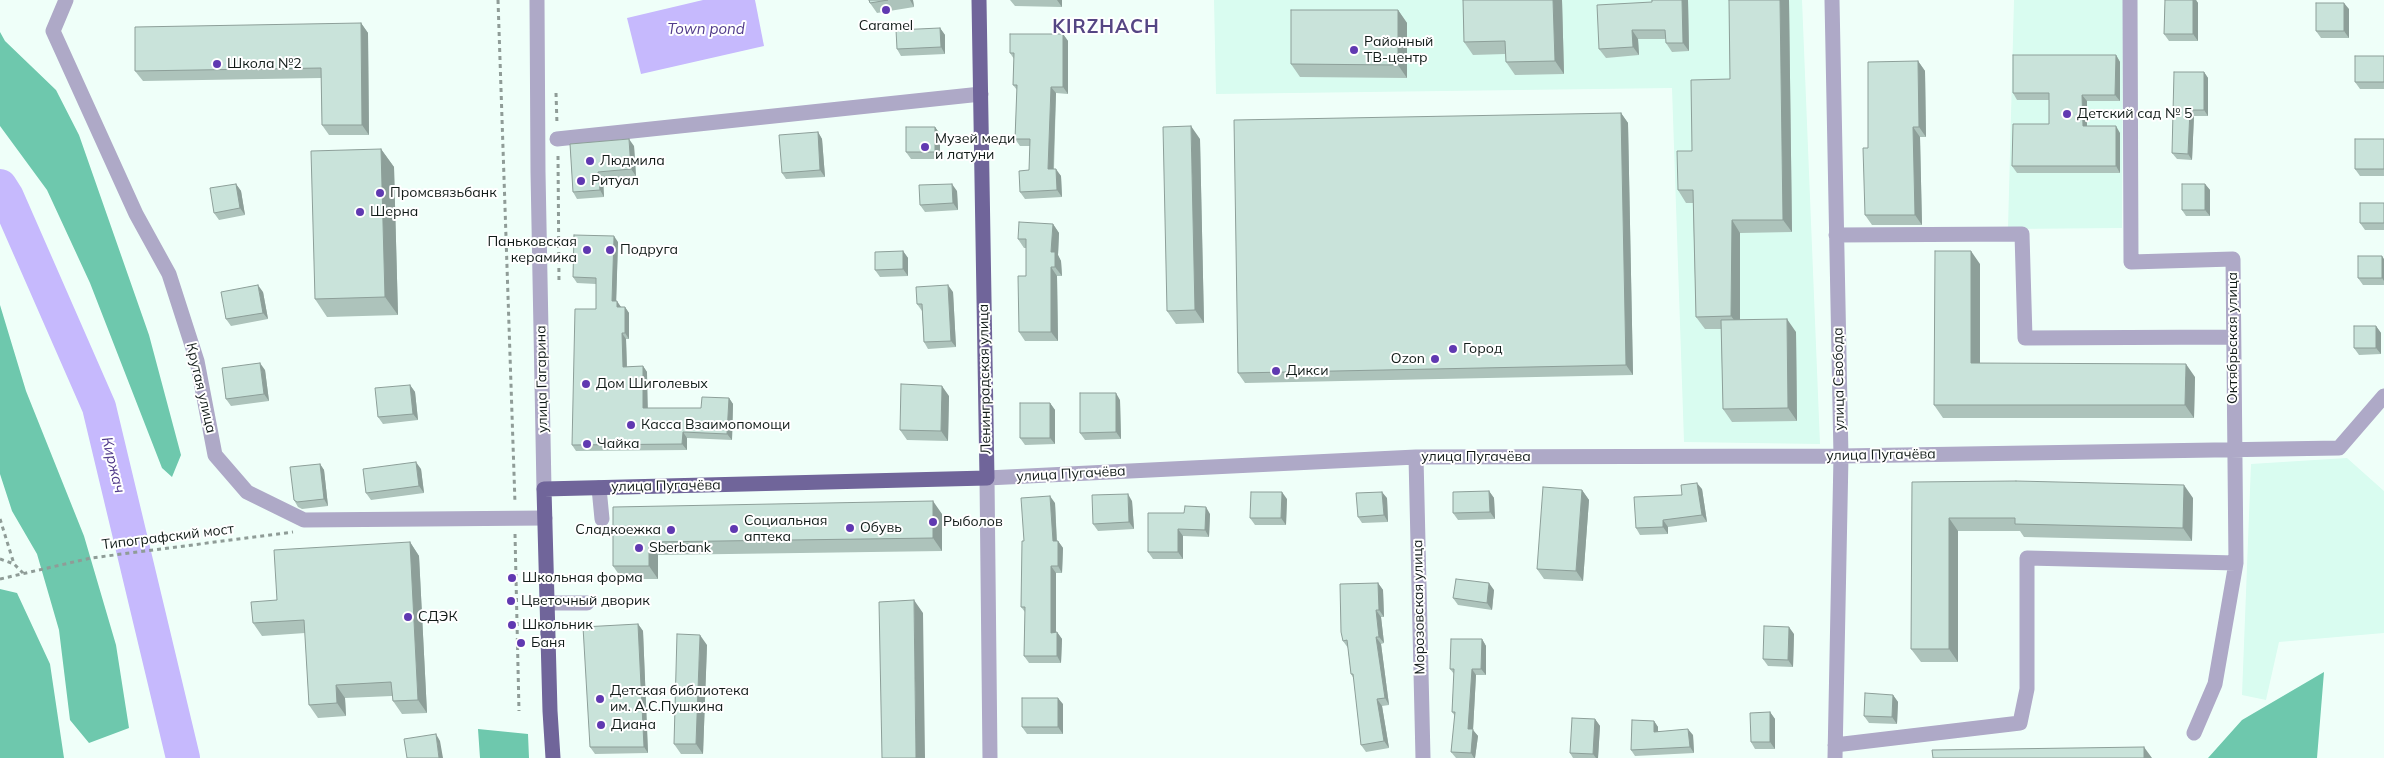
<!DOCTYPE html>
<html>
<head>
<meta charset="utf-8">
<style>
	body { margin:0 }
	canvas { display:block; background:#effff9 }
</style>
</head>
<body>
<canvas width="2384" height="758"></canvas>
<script>
const context = document.querySelector('canvas').getContext('2d');
context.lineJoin = 'round';
function fillPath(path, color) { context.fillStyle = color; context.fill(path, 'evenodd'); }
const poly = rows => new Path2D(rows.map(r => 'M' + r).join(''));
function stroke(path, color, width, dash) { context.strokeStyle = color; context.lineWidth = width; context.lineCap = dash ? 'butt' : 'round'; context.setLineDash(dash || []); context.stroke(path); }
function write(font, color, halo, rows, align = 'center') {
  context.font = font + ' Mulish,sans-serif'; context.lineWidth = 4; context.setLineDash([]); context.textBaseline = 'middle'; context.strokeStyle = halo; context.fillStyle = color; for (const [text, x, y, turn = 0] of rows) {
    context.save(); context.translate(x, y); context.rotate((+turn || 0) * Math.PI / 180); context.textAlign = isNaN(turn) ? turn : align; if (halo) context.strokeText(text, 0, 0); context.fillText(text, 0, 0); context.restore();
  }
}
const built = poly([
	[1214,0,1802,0,1820,444,1684,442,1672,88,1216,94],
	[2014,0,2123,0,2122,228,2008,229],
	[2347,458,2384,491,2384,633,2279,642,2266,700,2242,695,2251,464]
]);
const forest = poly([
	[0,32,5,41,56,90,79,135,149,335,181,455,172,477,162,468,90,283,47,190,0,126],
	[0,305,26,391,84,536,116,645,129,728,89,743,70,720,59,630,37,554,12,511,0,474],
	[0,589,17,593,50,664,64,758,0,758],
	[2324,672,2317,758,2208,758,2242,720],
	[478,729,528,734,529,758,480,758]
]);
const water = poly([
	[703,0,755,0,764,46,641,74,627,18]
]);
const river = poly([
	[0,186,7,197,99,407,183,758]
]);
const path = poly([
	[498,0,515,503],
	[556,93,557,124],
	[558,156,559,284],
	[0,519,14,564],
	[515,534,519,711],
	[0,559,14,564,23,573],
	[0,579,91,558,293,532]
]);
const minor = poly([
	[66,0,53,31,136,214,169,274,197,361,215,455,247,492,304,520,545,518],
	[537,0,538,172,544,489],
	[1832,0,1841,456,1835,758],
	[557,139,981,94],
	[1836,235,2022,234,2025,338,2233,337],
	[1416,457,1423,758],
	[599,488,602,519],
	[547,603,587,603],
	[2194,733,2215,684,2236,563],
	[1835,745,2020,723,2027,689,2027,558,2236,563,2233,259,2131,262,2130,0],
	[990,758,987,478,1416,457,1841,456,2339,448,2384,396]
]);
const major = poly([
	[553,758,550,711,544,489,987,478,979,0]
]);
const wall = poly([
	[869,0,913,0,914,7,877,13,870,3],
	[1010,0,1062,0,1062,7,1015,6],
	[1463,0,1562,0,1564,74,1515,75,1506,62,1505,54,1473,55,1464,42],
	[1652,0,1688,0,1689,51,1672,52,1666,43,1666,39,1638,39,1639,55,1606,58,1599,49,1652,2],
	[1729,0,1789,0,1792,232,1740,233,1740,320,1796,332,1797,421,1732,422,1723,409,1721,329,1705,329,1696,317,1693,203,1686,203,1678,190,1730,79],
	[2165,0,2196,0,2198,3,2198,41,2169,41,2164,34],
	[2349,9,2349,38,2321,38,2316,31],
	[1398,10,1407,23,1407,78,1300,77,1291,64],
	[361,23,368,33,369,135,329,135,322,125,321,78,143,81,135,71],
	[940,28,945,35,945,54,901,56,897,49],
	[1063,34,1068,41,1068,94,1056,93,1054,169,1061,176,1062,197,1025,199,1020,192,1029,170,1030,146,1020,146,1015,139,1017,90,1013,85,1014,59,1010,53],
	[2116,55,2120,62,2120,101,2087,101,2087,126,2120,133,2120,173,2017,173,2012,166,2049,124,2049,100,2017,100,2013,93],
	[2384,56,2384,89,2360,89,2355,82],
	[1918,61,1925,71,1926,137,1920,137,1922,225,1872,225,1865,215,1868,148],
	[2204,72,2208,78,2208,116,2194,116,2192,160,2177,159,2172,153],
	[1621,113,1628,123,1633,375,1245,383,1238,373],
	[935,127,940,134,940,159,911,159,906,152],
	[818,132,822,139,825,177,786,179,782,173],
	[1200,139,1204,323,1176,324,1167,311],
	[2384,139,2384,176,2360,176,2355,169],
	[570,144,634,146,636,176,603,179,604,197,577,199,573,192],
	[381,149,394,167,398,315,327,317,315,299],
	[236,184,241,191,245,215,219,220,214,213],
	[2205,184,2210,190,2210,216,2186,216,2182,210],
	[957,191,958,210,925,212,920,205],
	[2384,203,2384,230,2365,230,2360,223],
	[1053,224,1059,233,1058,255,1061,261,1062,276,1057,276,1058,341,1025,341,1019,332,1026,276,1026,248,1024,248,1018,239],
	[618,242,616,301,621,307,625,307,629,313,629,339,626,339,627,367,643,366,647,372,647,408,701,408,729,398,733,404,732,440,687,438,687,450,576,451,572,445,596,309,596,284,577,283,573,277],
	[903,251,908,258,908,276,880,277,875,270],
	[2384,259,2384,285,2363,285,2358,278],
	[1980,264,1980,363,2195,377,2194,418,1943,418,1934,405],
	[263,292,268,319,231,326,226,319],
	[953,292,956,347,928,349,924,342,922,311,917,304],
	[2376,326,2381,333,2381,354,2359,355,2354,348],
	[265,370,269,401,231,406,226,399],
	[410,385,415,392,418,420,383,424,378,417],
	[949,396,948,441,907,440,900,430],
	[1120,400,1121,439,1085,440,1080,433],
	[1050,403,1055,410,1055,444,1025,445,1020,438],
	[320,464,324,470,328,506,302,509,298,507,294,500],
	[421,469,424,493,371,500,366,493],
	[1912,482,2193,498,2192,541,2024,537,2020,531,1958,531,1958,662,1921,662,1911,649],
	[1702,489,1707,522,1668,527,1668,534,1640,535,1636,528,1682,495],
	[1582,490,1589,500,1583,581,1544,579,1537,569],
	[1489,491,1494,498,1495,519,1458,520,1453,513],
	[1387,498,1388,522,1362,523,1358,517],
	[1287,499,1286,525,1255,525,1250,518],
	[1132,501,1134,529,1098,531,1093,524],
	[1055,503,1057,541,1058,541,1063,548,1062,573,1056,573,1056,632,1057,632,1062,639,1061,663,1029,663,1024,656,1025,612,1021,607,1024,541],
	[613,507,942,514,942,551,658,555,658,579,622,579,613,566],
	[1184,513,1210,514,1209,537,1183,536,1183,559,1153,559,1148,552],
	[410,542,419,556,427,713,402,714,393,701,392,696,345,698,346,716,318,718,309,705,305,633,262,636,253,623,277,600],
	[1378,583,1383,590,1384,617,1381,617,1384,643,1381,644,1389,705,1382,706,1389,748,1366,752,1361,745,1354,679,1351,674,1348,648,1343,641],
	[1494,590,1492,610,1458,605,1453,598],
	[638,624,643,631,648,753,595,754,590,747],
	[1794,634,1793,667,1768,666,1763,659],
	[1482,639,1486,646,1486,675,1476,675,1473,730,1478,736,1475,758,1456,758,1451,752,1455,716,1452,712,1454,674,1450,669],
	[707,645,703,754,681,754,674,744],
	[1893,695,1898,702,1897,724,1869,723,1864,716],
	[1063,704,1063,734,1027,734,1022,727],
	[1770,712,1775,719,1775,749,1755,749,1751,742],
	[1595,719,1600,726,1598,758,1573,758,1570,753],
	[1654,721,1658,727,1658,731,1693,735,1694,753,1635,756,1631,750]
]);
const shadedWall = poly([
	[910,0,913,0,914,7],
	[1057,0,1062,0,1062,7],
	[1553,0,1562,0,1564,74,1555,61],
	[1682,0,1688,0,1689,51,1683,43],
	[1780,0,1789,0,1792,232,1783,220],
	[2193,0,2196,0,2198,3,2198,41,2193,34],
	[2344,3,2349,9,2349,38,2344,31],
	[1398,10,1407,23,1407,78,1398,65],
	[361,23,368,33,369,135,362,125],
	[940,28,945,35,945,54,941,47],
	[1632,30,1638,39,1639,55,1633,47],
	[1063,34,1068,41,1068,94,1063,87],
	[2116,55,2120,62,2120,101,2115,95],
	[1918,61,1925,71,1926,137,1919,127],
	[2204,72,2208,78,2208,116,2204,110],
	[1051,87,1056,93,1053,176,1048,169],
	[2082,95,2087,101,2087,133,2083,126],
	[2190,110,2194,116,2192,160,2188,154],
	[1621,113,1628,123,1633,375,1626,365],
	[1191,126,1200,139,1204,323,1195,310],
	[2116,126,2120,133,2120,173,2116,166],
	[935,127,940,134,940,159,935,152],
	[1913,127,1920,137,1922,225,1915,215],
	[818,132,822,139,825,177,820,170],
	[629,139,634,146,636,176,631,169],
	[381,149,394,167,398,315,385,297],
	[1056,169,1061,176,1062,197,1057,190],
	[598,172,603,179,604,197,600,190],
	[236,184,241,191,245,215,240,208],
	[952,184,957,191,958,210,953,203],
	[2205,184,2210,190,2210,216,2205,210],
	[1732,220,1740,233,1740,328,1731,316],
	[1053,224,1059,233,1058,255,1061,261,1062,276,1055,267,1051,252],
	[614,236,618,242,616,307,612,301],
	[903,251,908,258,908,276,903,269],
	[1971,251,1980,264,1980,376,1971,363],
	[2382,256,2384,259,2384,281,2382,278],
	[1051,267,1057,276,1058,341,1051,332],
	[258,285,263,292,268,319,263,313],
	[948,285,953,292,956,347,951,341],
	[617,301,621,307,617,307],
	[625,307,629,313,629,339,625,333],
	[1787,319,1796,332,1797,421,1788,408],
	[2376,326,2381,333,2381,354,2376,348],
	[622,333,626,339,627,373,623,367],
	[260,363,265,370,269,401,264,394],
	[2186,364,2195,377,2194,418,2185,405],
	[643,366,647,372,648,414,643,408],
	[410,385,415,392,418,420,413,414],
	[942,386,949,396,948,441,941,431],
	[1116,393,1120,400,1121,439,1116,432],
	[729,398,733,404,732,440,727,434],
	[1050,403,1055,410,1055,444,1050,438],
	[683,432,687,438,687,450,682,444],
	[416,462,421,469,424,493,419,486],
	[320,464,324,470,328,506,324,499],
	[1697,483,1702,489,1707,522,1702,515],
	[2184,485,2193,498,2192,541,2183,528],
	[1582,490,1589,500,1583,581,1576,571],
	[1489,491,1494,498,1495,519,1490,512],
	[1282,492,1287,499,1286,525,1281,518],
	[1382,492,1387,498,1388,522,1384,515],
	[1128,494,1132,501,1134,529,1129,522],
	[1050,496,1055,503,1057,548,1053,541],
	[933,501,942,514,942,551,933,538],
	[1206,507,1210,514,1209,537,1205,530],
	[1949,518,1958,531,1958,662,1949,649],
	[1663,520,1668,527,1668,534,1663,527],
	[1178,529,1183,536,1183,559,1178,552],
	[1058,541,1063,548,1062,573,1058,566],
	[410,542,419,556,427,713,418,700],
	[649,542,658,555,658,579,649,566],
	[1051,566,1056,573,1056,639,1051,633],
	[1378,583,1383,590,1384,617,1379,610],
	[1489,583,1494,590,1492,610,1487,603],
	[914,600,923,613,925,758,916,758],
	[1376,610,1381,617,1384,643,1379,637],
	[638,624,643,631,648,753,644,747],
	[1789,627,1794,634,1793,667,1788,660],
	[1057,632,1062,639,1061,663,1057,656],
	[700,635,707,645,703,754,696,744],
	[1376,637,1381,644,1389,705,1385,698],
	[1482,639,1486,646,1486,675,1481,669],
	[1472,669,1476,675,1473,730,1478,736,1475,758,1474,758,1471,753,1468,729],
	[336,685,345,698,346,716,337,703],
	[1893,695,1898,702,1897,724,1892,717],
	[1058,698,1063,704,1063,734,1058,727],
	[1377,699,1382,706,1389,748,1384,741],
	[1770,712,1775,719,1775,749,1770,742],
	[1595,719,1600,726,1598,758,1596,758,1593,754],
	[1654,721,1658,727,1658,737,1654,732],
	[1688,729,1693,735,1694,753,1690,747],
	[436,734,440,741,443,758,439,758],
	[2144,747,2152,758,2144,758]
]);
const building = poly([
	[869,0,888,0,870,3,869,0],
	[1463,0,1553,0,1555,61,1506,62,1505,41,1464,42,1463,0],
	[1652,0,1682,0,1683,43,1666,43,1665,30,1632,30,1633,47,1599,49,1597,5,1652,2,1652,0],
	[1729,0,1780,0,1783,220,1732,220,1731,316,1696,317,1693,190,1678,190,1677,151,1692,151,1691,80,1730,79,1729,0],
	[2165,0,2193,0,2193,34,2164,34,2165,0],
	[2316,3,2344,3,2344,31,2316,31,2316,3],
	[1291,10,1398,10,1398,65,1291,64,1291,10],
	[361,23,362,125,322,125,321,68,135,71,135,27,361,23],
	[940,28,941,47,897,49,896,30,940,28],
	[1010,34,1063,34,1063,87,1051,87,1048,169,1056,169,1057,190,1020,192,1019,171,1029,170,1030,139,1015,139,1017,85,1013,85,1014,53,1010,53,1010,34],
	[2013,55,2116,55,2115,95,2082,95,2083,126,2116,126,2116,166,2012,166,2013,124,2049,124,2049,93,2013,93,2013,55],
	[2355,56,2384,56,2384,82,2355,82,2355,56],
	[1918,61,1919,127,1913,127,1915,215,1865,215,1863,148,1868,148,1868,62,1918,61],
	[2174,72,2204,72,2204,110,2190,110,2188,154,2172,153,2174,72],
	[1621,113,1626,365,1238,373,1234,120,1621,113],
	[1191,126,1195,310,1167,311,1163,127,1191,126],
	[906,127,935,127,935,152,906,152,906,127],
	[818,132,820,170,782,173,779,135,818,132],
	[629,139,631,169,598,172,600,190,573,192,570,144,629,139],
	[2355,139,2384,139,2384,169,2355,169,2355,139],
	[381,149,385,297,315,299,311,151,381,149],
	[236,184,240,208,214,213,210,188,236,184],
	[952,184,953,203,920,205,919,185,952,184],
	[2182,184,2205,184,2205,210,2182,210,2182,184],
	[2360,203,2384,203,2384,223,2360,223,2360,203],
	[1019,222,1053,224,1051,252,1055,252,1055,267,1051,267,1051,332,1019,332,1018,276,1026,276,1026,239,1018,239,1019,222],
	[574,235,614,236,612,301,617,301,617,307,625,307,625,333,622,333,623,367,643,366,643,408,701,408,702,397,729,398,727,434,683,432,682,444,572,445,575,309,596,309,596,278,573,277,574,235],
	[903,251,903,269,875,270,875,252,903,251],
	[1935,251,1971,251,1971,363,2186,364,2185,405,1934,405,1935,251],
	[2358,256,2382,256,2382,278,2358,278,2358,256],
	[258,285,263,313,226,319,221,292,258,285],
	[948,285,951,341,924,342,922,304,917,304,916,287,948,285],
	[1787,319,1788,408,1723,409,1721,320,1787,319],
	[2354,326,2376,326,2376,348,2354,348,2354,326],
	[260,363,264,394,226,399,222,368,260,363],
	[901,384,942,386,941,431,900,430,901,384],
	[410,385,413,414,378,417,375,388,410,385],
	[1080,393,1116,393,1116,432,1080,433,1080,393],
	[1020,403,1050,403,1050,438,1020,438,1020,403],
	[416,462,419,486,366,493,363,469,416,462],
	[320,464,324,499,297,502,294,500,290,467,320,464],
	[2016,481,2184,485,2183,528,2015,524,2015,518,1949,518,1949,649,1911,649,1912,482,2016,481],
	[1697,483,1702,515,1663,520,1663,527,1636,528,1634,497,1682,495,1681,485,1697,483],
	[1543,487,1582,490,1576,571,1537,569,1543,487],
	[1489,491,1490,512,1453,513,1453,492,1489,491],
	[1251,492,1282,492,1281,518,1250,518,1251,492],
	[1382,492,1384,515,1358,517,1356,493,1382,492],
	[1128,494,1129,522,1093,524,1092,495,1128,494],
	[1050,496,1053,541,1058,541,1058,566,1051,566,1051,633,1057,632,1057,656,1024,656,1025,607,1021,607,1022,541,1024,541,1021,498,1050,496],
	[933,501,933,538,649,542,649,566,613,566,613,507,933,501],
	[1185,506,1206,507,1205,530,1178,529,1178,552,1148,552,1148,513,1184,513,1185,506],
	[410,542,418,700,393,701,391,682,336,685,337,703,309,705,304,620,253,623,251,602,277,600,274,550,410,542],
	[1456,579,1489,583,1487,603,1453,598,1456,579],
	[1378,583,1379,610,1376,610,1379,637,1376,637,1385,698,1377,699,1384,741,1361,745,1353,674,1351,674,1347,640,1343,641,1341,632,1340,584,1378,583],
	[914,600,916,758,882,758,879,602,914,600],
	[638,624,644,747,590,747,583,627,638,624],
	[1764,626,1789,627,1788,660,1763,659,1764,626],
	[677,634,700,635,696,744,674,744,677,634],
	[1451,639,1482,639,1481,669,1472,669,1468,729,1473,729,1471,753,1451,752,1455,712,1452,712,1454,669,1450,669,1451,639],
	[1865,693,1893,695,1892,717,1864,716,1865,693],
	[1022,698,1058,698,1058,727,1022,727,1022,698],
	[1770,712,1770,742,1751,742,1750,713,1770,712],
	[1572,718,1595,719,1593,754,1570,753,1572,718],
	[1632,720,1654,721,1654,732,1688,729,1690,747,1631,750,1632,720],
	[436,734,439,758,407,758,404,739,436,734],
	[2144,747,2144,758,1933,758,1932,750,2144,747]
]);
const markers = [
	[886,10,5,"#6039b1"],
	[1354,50,5,"#6039b1"],
	[217,64,5,"#6039b1"],
	[2067,114,5,"#6039b1"],
	[925,147,5,"#6039b1"],
	[590,161,5,"#6039b1"],
	[581,181,5,"#6039b1"],
	[380,193,5,"#6039b1"],
	[360,212,5,"#6039b1"],
	[587,250,5,"#6039b1"],
	[610,250,5,"#6039b1"],
	[1453,349,5,"#6039b1"],
	[1435,359,5,"#6039b1"],
	[1276,371,5,"#6039b1"],
	[586,384,5,"#6039b1"],
	[631,425,5,"#6039b1"],
	[587,444,5,"#6039b1"],
	[933,522,5,"#6039b1"],
	[850,528,5,"#6039b1"],
	[734,529,5,"#6039b1"],
	[671,530,5,"#6039b1"],
	[639,548,5,"#6039b1"],
	[512,578,5,"#6039b1"],
	[511,601,5,"#6039b1"],
	[408,617,5,"#6039b1"],
	[512,625,5,"#6039b1"],
	[521,643,5,"#6039b1"],
	[600,699,5,"#6039b1"],
	[601,725,5,"#6039b1"]
];
const poiNames = [
	["Caramel",886,26,"center"],
	["Районный",1364,42],
	["ТВ-центр",1364,58],
	["Школа №2",227,64],
	["Детский сад № 5",2077,114],
	["Музей меди",935,139],
	["и латуни",935,155],
	["Людмила",600,161],
	["Ритуал",591,181],
	["Промсвязьбанк",390,193],
	["Шерна",370,212],
	["Паньковская",577,242,"right"],
	["керамика",577,258,"right"],
	["Подруга",620,250],
	["Город",1463,349],
	["Ozon",1425,359,"right"],
	["Дикси",1286,371],
	["Дом Шиголевых",596,384],
	["Касса Взаимопомощи",641,425],
	["Чайка",597,444],
	["Социальная",744,521],
	["аптека",744,537],
	["Рыболов",943,522],
	["Обувь",860,528],
	["Сладкоежка",661,530,"right"],
	["Sberbank",649,548],
	["Школьная форма",522,578],
	["Цветочный дворик",521,601],
	["СДЭК",418,617],
	["Школьник",522,625],
	["Баня",531,643],
	["Детская библиотека",610,691],
	["им. А.С.Пушкина",610,707],
	["Диана",611,725]
];
const streetNames = [
	["Октябрьская улица",2233,338,-90],
	["улица Гагарина",542,379,-91],
	["Ленинградская улица",985,379,-91],
	["улица Свобода",1839,379,-91],
	["Крутая улица",201,388,77],
	["улица Пугачёва",1881,455,-1],
	["улица Пугачёва",1476,457],
	["улица Пугачёва",1071,474,-3],
	["улица Пугачёва",666,486,-1],
	["Типографский мост",168,537,-7],
	["Морозовская улица",1419,607,-91]
];
const waterNames = [
	["Town pond",706,29],
	["Киржач",113,465,76]
];
const districtNames = [
	["KIRZHACH",1106,27]
];
fillPath(built, '#d9fcf0');
fillPath(forest, '#6ec8ad');
fillPath(water, '#c6b9fd');
stroke(river, '#c6b9fd', 34);
stroke(path, '#8f9c97', 3, [4, 4]);
stroke(minor, '#aea9c7', 15);
stroke(major, '#70659a', 15);
fillPath(wall, '#adc3bb');
fillPath(shadedWall, '#8d9f99');
fillPath(building, '#c9e3da');
stroke(building, '#8d9f99', 1);
for (const [x, y, r, color] of markers) { const dot = new Path2D(); dot.arc(x, y, r, 0, 2 * Math.PI); context.fillStyle = color; context.fill(dot); stroke(dot, '#fff', 2); }
write('14px', '#111b18', '#fff', poiNames, 'left');
write('14px', '#111b18', '#fff', streetNames);
write('italic 15px', '#523c8b', '#fff', waterNames);
context.letterSpacing = '1px';
write('bold 19px', '#554684', '#fff', districtNames);
context.letterSpacing = '0px';
</script>
</body>
</html>
